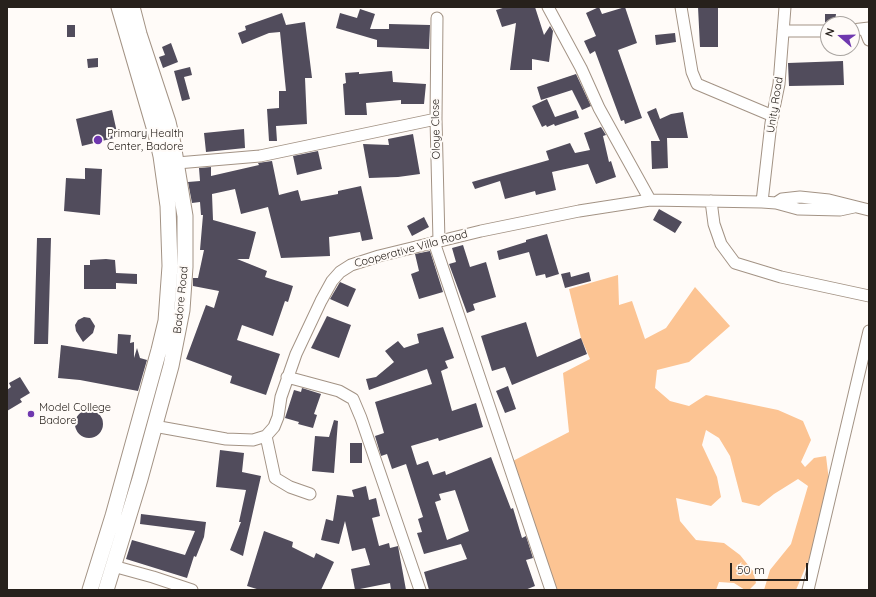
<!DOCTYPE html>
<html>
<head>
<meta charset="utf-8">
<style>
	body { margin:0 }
	#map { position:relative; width:876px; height:597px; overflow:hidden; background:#fffbf8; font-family:Quicksand,sans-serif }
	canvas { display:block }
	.frame { position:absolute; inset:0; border:8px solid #27211c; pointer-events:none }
	.north { position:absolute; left:820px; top:16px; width:40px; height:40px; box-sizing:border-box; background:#fffbf8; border:1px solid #a9a4a0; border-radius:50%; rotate:290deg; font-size:11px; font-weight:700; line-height:16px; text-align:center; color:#27211c }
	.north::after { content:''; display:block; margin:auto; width:14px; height:18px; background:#6f38af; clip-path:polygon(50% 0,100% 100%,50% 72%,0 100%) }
	.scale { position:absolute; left:730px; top:563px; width:78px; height:18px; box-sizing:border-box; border:2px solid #27211c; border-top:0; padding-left:5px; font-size:12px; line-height:14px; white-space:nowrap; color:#27211c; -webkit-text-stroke:3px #fffbf8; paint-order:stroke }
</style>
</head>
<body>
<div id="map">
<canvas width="876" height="597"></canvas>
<div class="frame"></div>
<div class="north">N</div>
<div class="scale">50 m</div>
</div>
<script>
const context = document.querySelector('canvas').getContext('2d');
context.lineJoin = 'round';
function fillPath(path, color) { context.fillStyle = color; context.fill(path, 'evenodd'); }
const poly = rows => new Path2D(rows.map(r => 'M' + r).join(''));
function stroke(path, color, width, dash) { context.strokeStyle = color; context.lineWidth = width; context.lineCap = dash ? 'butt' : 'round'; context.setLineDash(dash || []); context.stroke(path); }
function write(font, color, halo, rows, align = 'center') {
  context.font = font + ' Quicksand,sans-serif'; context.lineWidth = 4; context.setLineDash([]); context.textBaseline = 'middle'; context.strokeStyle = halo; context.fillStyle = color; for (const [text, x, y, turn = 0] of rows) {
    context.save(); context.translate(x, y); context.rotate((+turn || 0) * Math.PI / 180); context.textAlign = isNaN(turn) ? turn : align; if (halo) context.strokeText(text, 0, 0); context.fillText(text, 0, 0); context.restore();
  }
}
const green = poly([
	[618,275,619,305,632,301,645,339,666,328,695,287,730,326,689,362,657,370,655,388,670,401,689,406,706,395,778,410,803,421,811,440,801,462,805,467,814,458,826,456,829,481,820,533,796,590,764,590,770,570,791,544,808,486,798,479,774,494,759,506,742,502,730,456,719,438,706,430,702,445,717,477,721,497,711,506,676,498,680,521,696,540,724,543,740,555,753,571,756,583,749,590,745,590,734,583,719,582,716,590,552,590,509,463,569,432,563,373,590,359,581,338,569,289]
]);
const building = poly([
	[506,7,535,7,544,35,550,26,553,31,549,62,532,59,532,70,510,70,516,23,502,27,496,10],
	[599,7,602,14,625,7,637,43,618,50,642,118,625,124,624,120,621,121,595,51,590,54,584,41,596,36,586,13],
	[698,7,718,7,718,47,700,47],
	[360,9,375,14,370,29,389,29,389,24,430,25,429,49,377,47,377,40,336,28,340,13,357,18],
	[282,13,286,25,305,22,312,78,305,78,307,124,276,126,277,141,269,141,267,109,279,108,279,91,286,91,280,32,269,33,242,44,238,33,246,30,245,26],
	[825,14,836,14,835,22,825,22],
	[67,25,75,25,75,37,67,37],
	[675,33,676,42,656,45,655,35],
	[171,43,178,62,163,68,159,57,165,55,162,47],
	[98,58,98,67,88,68,87,59],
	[843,61,844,85,789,86,788,63],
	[190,67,192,75,184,77,190,99,182,101,174,71],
	[392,71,393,82,426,84,424,104,401,104,401,100,366,103,367,115,345,115,343,84,346,83,345,73,359,72,359,74],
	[576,74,591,106,582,110,572,90,541,100,537,87],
	[547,99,555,117,576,110,579,118,555,126,554,124,547,127,546,125,542,127,532,106],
	[656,108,660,119,671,114,683,112,688,138,667,138,668,168,652,169,651,141,660,141,647,112],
	[112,110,118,137,82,146,76,119],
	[601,127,606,135,603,136,609,162,611,161,616,177,596,184,588,164,552,172,556,190,536,195,535,191,505,199,500,181,475,189,472,182,549,160,546,151,570,143,575,153,590,150,584,133],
	[244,129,245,148,206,152,204,133],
	[413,134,420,174,398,177,369,178,363,144,389,145,388,139],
	[318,151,322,169,297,175,293,156],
	[272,161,279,195,298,190,301,201,338,194,338,191,361,186,373,239,362,241,360,232,329,237,330,256,281,258,268,207,241,214,235,189,212,194,213,220,256,232,249,259,237,259,267,271,265,277,293,286,288,302,285,301,273,336,242,325,237,340,280,354,266,395,230,383,232,376,186,359,206,305,214,308,219,291,193,286,193,278,198,278,204,250,200,250,203,215,201,215,200,202,192,203,188,182,200,181,199,168,211,167,211,176,259,165,258,163],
	[85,168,102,169,100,215,64,211,66,178,85,179],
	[659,209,682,222,675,233,653,220],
	[424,217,429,227,412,236,407,226],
	[547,234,559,274,546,278,545,274,536,276,529,252,499,260,497,251,526,242,526,240],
	[37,238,51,238,48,344,34,344],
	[463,245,470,267,486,262,496,297,473,304,475,310,467,313,449,264,456,262,452,248],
	[430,251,443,292,419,299,411,274,419,271,415,254],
	[106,259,115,260,116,273,137,274,137,284,116,283,116,289,84,289,84,265,90,265,90,260],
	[570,272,571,277,589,272,591,281,565,288,561,274],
	[340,282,356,289,348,307,330,299],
	[327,316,351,325,339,358,311,348],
	[84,317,90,318,95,326,93,333,83,342,76,331,75,325,78,320],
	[526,322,537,357,581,338,587,354,512,385,505,367,492,371,481,336],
	[443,327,454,358,445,361,448,368,441,371,452,411,476,403,483,427,439,441,438,438,411,446,417,465,428,461,433,475,445,471,446,475,491,457,511,509,513,508,522,538,526,536,533,558,526,560,535,586,525,590,429,590,424,572,467,559,461,544,424,554,417,533,422,532,418,519,423,517,406,464,392,469,387,454,381,456,375,436,384,433,375,402,432,384,427,369,369,390,366,379,376,377,394,362,385,351,398,341,404,348,419,343,417,334],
	[455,490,469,531,447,540,435,502,441,500,439,494],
	[118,334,131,335,130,343,134,342,134,358,137,348,140,358,147,360,138,391,80,380,58,378,61,345,117,354],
	[20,377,30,393,20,399,22,402,7,411,7,390,11,387,9,383],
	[508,386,516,409,505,413,496,391],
	[302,388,321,394,314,414,317,415,313,428,298,424,299,422,285,418,294,390,301,392],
	'75 424a14 14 0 1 1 28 0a14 14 0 1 1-28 0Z',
	[334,420,338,421,334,473,312,471,315,436,329,437],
	[350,443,362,443,362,463,350,463],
	[220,450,244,453,242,472,261,476,243,556,230,550,241,522,239,522,246,490,216,487],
	[366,486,369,500,376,498,380,516,372,518,379,546,389,543,390,548,398,546,406,590,391,590,390,583,355,590,351,569,370,565,365,548,352,551,345,521,339,544,321,540,326,519,333,521,337,495,354,497,352,490],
	[141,514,206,522,204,537,196,557,194,556,187,578,126,559,132,540,185,555,195,531,140,524],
	[264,531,293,542,292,547,314,558,316,553,334,562,321,590,260,590,247,586]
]);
const street = poly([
	[548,7,581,68,599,108,650,200],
	[681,7,692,72,697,84,773,116],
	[437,18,436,119,439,241],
	[852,30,869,28],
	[865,30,869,40],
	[783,31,828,31],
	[177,163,260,156,436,119],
	[711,201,714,224,721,244,735,263,781,277,869,296],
	[762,202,771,123,779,84,785,7],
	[776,203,782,199,800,197,829,200,869,210],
	[434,242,551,590],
	[287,377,339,391,353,399,361,418,420,590],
	[154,426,226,439,253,440,266,436,274,427,278,417,281,397,296,354,321,301,332,281,340,272,351,265,379,256,481,231,579,211,650,200,762,202,776,203,798,209,840,210,854,207],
	[266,436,275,478,290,487,310,494],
	[113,566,153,577,192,590],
	[808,590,869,331]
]);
const secondary = poly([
	[90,590,113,516,159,350,166,321,170,266,168,206,161,156,156,134,119,7],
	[106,590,140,479,171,366,182,310,185,267,185,216,173,144,168,122,139,34,132,7]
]);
const markers = [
	[98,140,5,"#6f38af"],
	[31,414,4,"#6f38af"]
];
const streetNames = [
	["Unity Road",775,105,-81],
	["Oloye Close",436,129,-91],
	["Cooperative Villa Road",411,249,-15],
	["Badore Road",181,300,-84]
];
const poiNames = [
	["Primary Health",107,134],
	["Center, Badore",107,147],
	["Model College",39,408],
	["Badore",39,421]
];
fillPath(green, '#fcc493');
fillPath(building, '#514c5c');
stroke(street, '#a39385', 13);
stroke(secondary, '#a39385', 17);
stroke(street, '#fff', 11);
stroke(secondary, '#fff', 15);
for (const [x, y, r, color] of markers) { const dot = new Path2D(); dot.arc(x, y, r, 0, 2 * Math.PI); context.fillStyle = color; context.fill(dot); stroke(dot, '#fffbf8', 1.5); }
write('11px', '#27211c', '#fffbf8', streetNames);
write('11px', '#27211c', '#fffbf8', poiNames, 'left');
</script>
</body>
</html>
